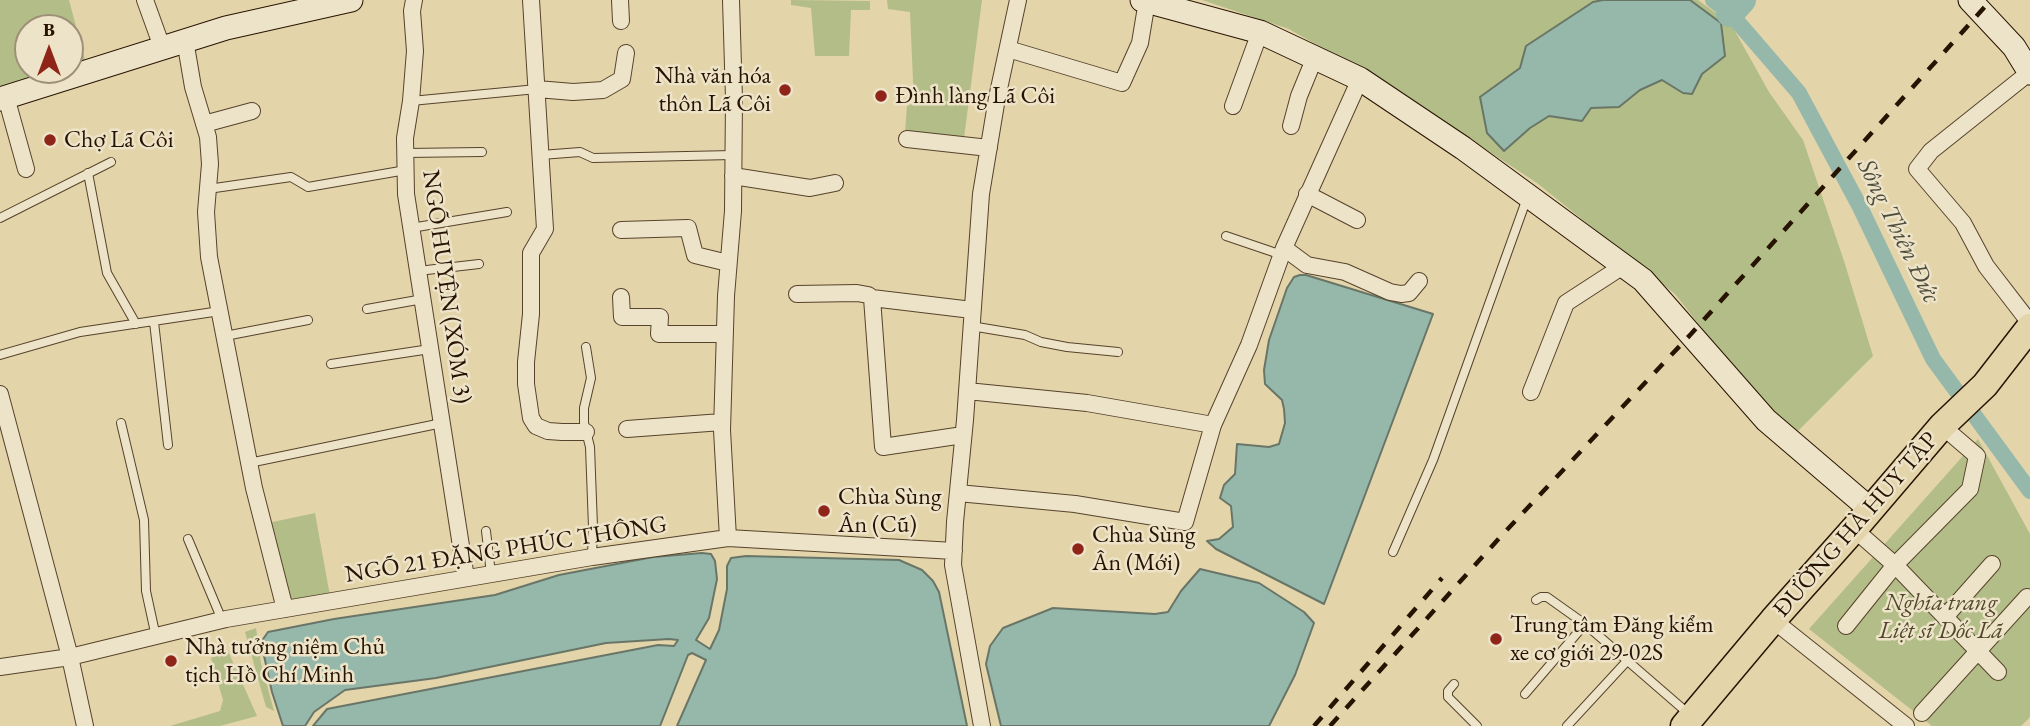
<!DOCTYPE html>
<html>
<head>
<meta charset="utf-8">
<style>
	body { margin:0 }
	#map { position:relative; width:2030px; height:726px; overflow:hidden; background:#e3d4aa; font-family:"EB Garamond",serif }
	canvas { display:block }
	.north { position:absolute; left:14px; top:14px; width:70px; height:70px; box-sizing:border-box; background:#ede3c8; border:2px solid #9e9078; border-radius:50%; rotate:0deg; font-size:19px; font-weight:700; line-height:28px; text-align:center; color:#271301 }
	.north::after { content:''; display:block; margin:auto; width:24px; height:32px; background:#8f2418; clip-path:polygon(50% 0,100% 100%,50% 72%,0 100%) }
</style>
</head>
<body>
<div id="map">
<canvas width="2030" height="726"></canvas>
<div class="north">B</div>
</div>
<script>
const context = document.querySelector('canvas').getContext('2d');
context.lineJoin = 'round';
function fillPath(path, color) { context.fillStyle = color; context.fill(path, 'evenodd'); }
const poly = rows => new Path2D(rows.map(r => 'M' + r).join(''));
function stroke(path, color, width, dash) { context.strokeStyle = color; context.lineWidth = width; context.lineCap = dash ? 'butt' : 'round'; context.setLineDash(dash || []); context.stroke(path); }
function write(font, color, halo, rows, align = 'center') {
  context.font = font + ' "EB Garamond",serif'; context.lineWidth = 5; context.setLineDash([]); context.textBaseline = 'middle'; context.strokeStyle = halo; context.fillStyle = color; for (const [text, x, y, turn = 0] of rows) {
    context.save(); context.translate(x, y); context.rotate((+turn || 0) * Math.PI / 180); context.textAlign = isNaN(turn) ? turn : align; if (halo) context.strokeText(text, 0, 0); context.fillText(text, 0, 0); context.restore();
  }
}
const green = poly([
	[0,0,69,0,85,60,70,65,70,28,28,28,28,70,57,70,0,91],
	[791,0,870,1,870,10,851,10,849,56,815,56,811,8,791,5],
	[887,0,982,0,964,138,905,132,907,106,914,103,910,12,888,9],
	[1202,0,1698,0,1731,24,1769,92,1803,140,1845,264,1873,356,1796,433,1749,388,1675,294,1537,183,1400,93,1289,29],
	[1978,439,2030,534,2030,717,2021,726,1932,726,1809,629],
	[315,513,330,596,288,605,268,523],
	[256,628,261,663,274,711,266,707,245,632],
	[228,651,257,716,220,726,170,726,220,711,223,700,211,658]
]);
const water = poly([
	[1603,0,1690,0,1721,23,1725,56,1702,74,1692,94,1683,93,1662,80,1640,90,1619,107,1591,108,1582,121,1549,116,1530,128,1504,151,1487,133,1480,97,1520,68,1526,46,1593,2,1603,0],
	[1300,275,1306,275,1433,314,1324,604,1216,549,1207,541,1219,539,1233,527,1231,506,1220,498,1224,485,1235,474,1237,444,1269,447,1279,444,1285,423,1284,409,1282,400,1265,384,1264,370,1269,340,1287,288,1294,277,1300,275],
	[702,553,711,554,715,561,717,579,709,618,696,640,710,649,719,630,727,589,727,566,731,558,746,556,899,560,922,570,933,581,939,592,967,726,677,726,706,660,692,653,688,655,660,726,313,726,327,709,658,645,674,646,678,640,669,639,606,643,436,678,345,690,314,712,305,726,283,726,272,692,261,642,268,632,334,619,495,595,559,575,653,557,702,553],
	[1200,569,1259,583,1304,612,1314,623,1295,675,1269,726,1001,726,986,664,990,646,1003,628,1053,608,1155,614,1168,612,1181,591,1200,569]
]);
const canal = poly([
	[1713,0,1730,13,1799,93,1860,207,1933,359,2030,491]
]);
const river = poly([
	[1730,13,1742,0]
]);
const lane = poly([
	[411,101,537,89],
	[406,153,482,152],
	[541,155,580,152,593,158,733,155],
	[88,173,107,273,136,324],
	[208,189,291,177,308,187,406,170],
	[0,218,111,162],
	[411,228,507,212],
	[1226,236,1282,255],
	[418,271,479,264],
	[367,309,423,299],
	[154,322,168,445],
	[971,326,1025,335,1041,342,1067,347,1118,352],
	[225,336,308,320],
	[586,347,591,378,584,408,584,423,590,447,593,527,592,557],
	[0,355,80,332,220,311],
	[331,364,430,349],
	[121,423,144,520,146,591,156,637],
	[249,463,442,423],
	[486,531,491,574],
	[188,539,222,620],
	[1393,552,1433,460,1527,198],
	[1536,600,1541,597,1547,597,1585,624,1690,715],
	[1454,684,1448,691,1448,697,1477,726],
	[1525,694,1585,624],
	[1567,726,1627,661]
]);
const street = poly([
	[145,0,162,47],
	[414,0,412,11,415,51,411,101,405,138,406,194,466,578],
	[531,0,545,229,531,253,531,314,526,362,526,384,531,418,536,426,548,431,562,432,586,432],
	[620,0,621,21],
	[185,40,193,87,208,137,210,164,206,212,209,257,254,488,285,609],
	[1008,49,1122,83,1140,43,1147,1],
	[2030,72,1931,151,1917,169,1963,223,1986,266,2030,323],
	[537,89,573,92,603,90,622,79,626,53],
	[6,97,26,169],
	[1233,106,1260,32],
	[204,124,252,111],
	[1291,126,1299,96,1315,57],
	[907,139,989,148],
	[733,176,810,188,835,183],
	[1307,194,1357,220],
	[621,230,688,228,695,255,728,263],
	[1284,248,1307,265,1345,272,1390,292,1401,294,1409,293,1419,281],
	[797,294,857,293,868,295,872,298,972,310],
	[621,297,622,317,660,317,659,334,725,334],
	[872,298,883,447,963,435],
	[967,391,1087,403,1213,425],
	[1531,392,1566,303,1623,266],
	[0,394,70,657,85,726],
	[1942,426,1977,456,1970,489,1895,565,1998,672],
	[627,429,722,422],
	[958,493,1075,504,1185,522,1213,425,1249,345,1284,248,1360,79],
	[728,538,722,430,726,296,733,211,734,99,731,0],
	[1945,617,1992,564],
	[1773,620,1906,726],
	[1846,626,1895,565,1854,529],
	[0,667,70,657,226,619,592,557,728,538,954,551],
	[1922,713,2027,597],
	[982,726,953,565,955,522,965,420,981,194,997,98,1018,0]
]);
const secondary = poly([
	[1142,0,1260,32,1360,79,1463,148,1643,280,1766,420,1870,509],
	[1970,0,2014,47,2030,73],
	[0,99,226,28,351,0]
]);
const primary = poly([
	[1684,726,1773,620,1854,529,1942,426,1985,385,2030,327]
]);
const rail = poly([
	[1314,726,1442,578],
	[1330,726,1503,534,1691,334,1991,0]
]);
const markers = [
	[785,90,7,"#8f2418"],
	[881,96,7,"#8f2418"],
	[50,140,7,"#8f2418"],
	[824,511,7,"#8f2418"],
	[1078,549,7,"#8f2418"],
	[1496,639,7,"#8f2418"],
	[171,661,7,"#8f2418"]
];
const poiNames = [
	["Nhà văn hóa",771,76,"right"],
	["thôn Lã Côi",771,104,"right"],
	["Đình làng Lã Côi",895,96],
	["Chợ Lã Côi",64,140],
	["Chùa Sùng",838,497],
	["Ân (Cũ)",838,525],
	["Chùa Sùng",1092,535],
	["Ân (Mới)",1092,563],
	["Trung tâm Đăng kiểm",1510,625],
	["xe cơ giới 29-02S",1510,653],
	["Nhà tưởng niệm Chủ",185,647],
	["tịch Hồ Chí Minh",185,675]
];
const streetNames = [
	["NGÕ HUYỆN (XÓM 3)",446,287,82],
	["ĐƯỜNG HÀ HUY TẬP",1856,525,-49],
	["NGÕ 21 ĐẶNG PHÚC THÔNG",506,550,-9]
];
const parkNames = [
	["Nghĩa trang",1941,603],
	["Liệt sĩ Dốc Lã",1941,631]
];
const waterNames = [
	["Sông Thiên Đức",1898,231,64]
];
fillPath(green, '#b3bd88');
fillPath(water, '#95b8ab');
stroke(water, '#697667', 2);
stroke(canal, '#95b8ab', 16);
stroke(river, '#95b8ab', 28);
stroke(lane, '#56432b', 10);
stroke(street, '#56432b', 18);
stroke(secondary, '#271301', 25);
stroke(primary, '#271301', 29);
stroke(lane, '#ede3c8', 8);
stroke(street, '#ede3c8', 16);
stroke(secondary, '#ede3c8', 23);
stroke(primary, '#e3d4aa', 26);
stroke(rail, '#271301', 4.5, [12, 12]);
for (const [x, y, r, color] of markers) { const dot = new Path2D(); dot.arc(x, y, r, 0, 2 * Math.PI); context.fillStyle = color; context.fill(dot); stroke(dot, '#ede3c8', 2.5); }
write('24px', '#271301', '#ede3c8', poiNames, 'left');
write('24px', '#271301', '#ede3c8', streetNames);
write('italic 24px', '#51462a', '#ede3c8', parkNames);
write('italic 26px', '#4e4d3c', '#ede3c8', waterNames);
</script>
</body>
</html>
